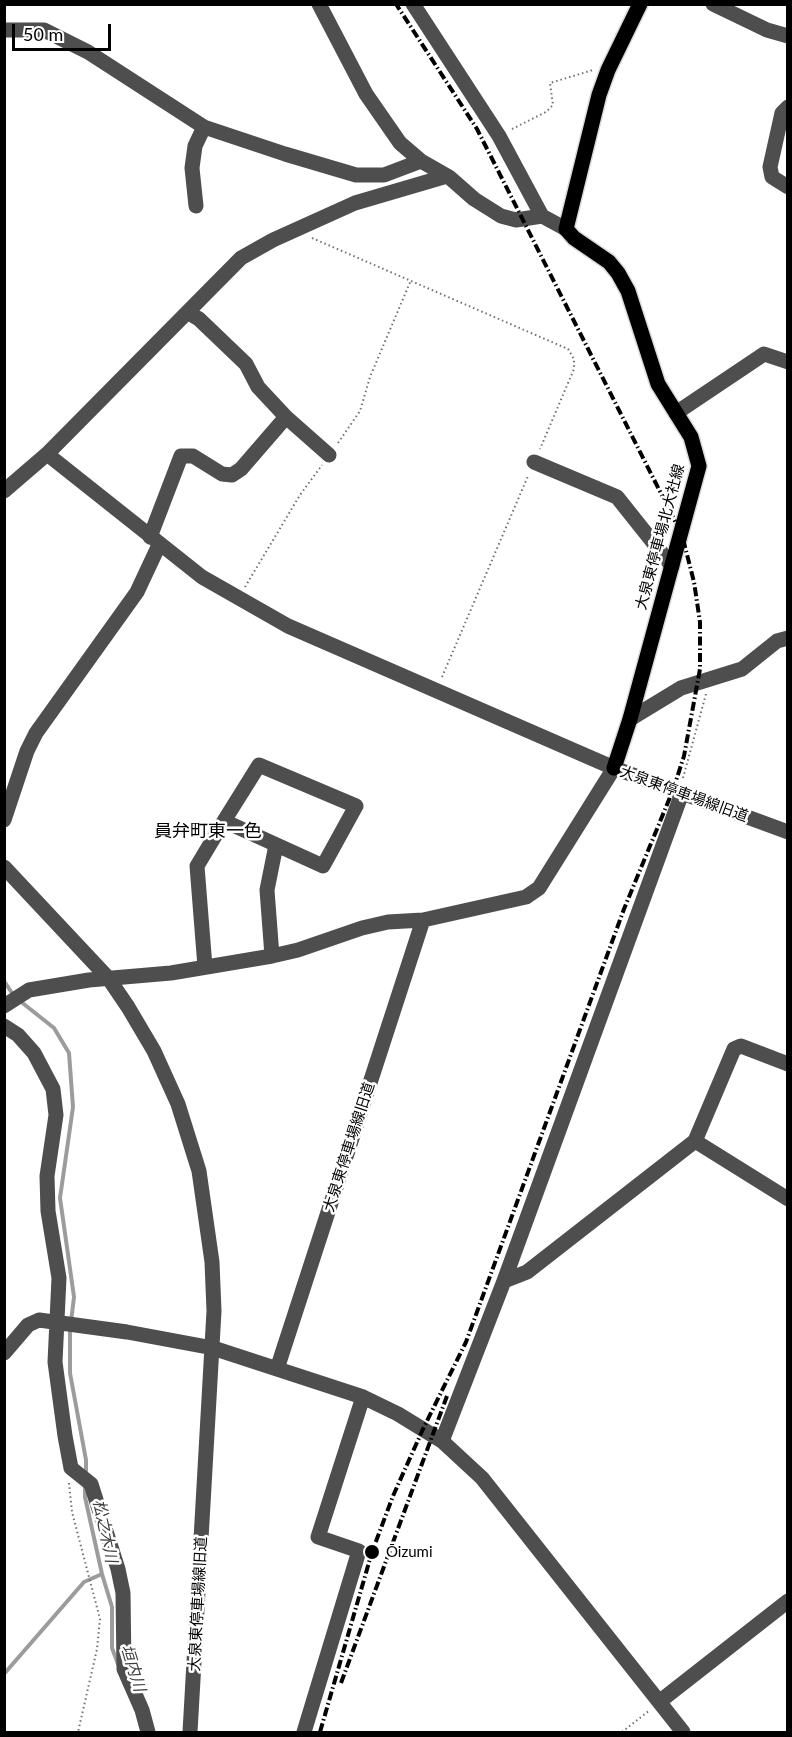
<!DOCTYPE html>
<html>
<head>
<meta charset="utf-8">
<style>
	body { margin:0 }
	#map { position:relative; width:792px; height:1737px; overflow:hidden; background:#fff; font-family:Lato,sans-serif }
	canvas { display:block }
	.frame { position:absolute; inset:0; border:6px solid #000; pointer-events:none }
	.scale { position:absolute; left:12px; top:24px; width:99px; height:27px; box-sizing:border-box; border:3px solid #000; border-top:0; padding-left:8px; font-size:18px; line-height:21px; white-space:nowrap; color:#000; -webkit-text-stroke:4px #fff; paint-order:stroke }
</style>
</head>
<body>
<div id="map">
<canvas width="792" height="1737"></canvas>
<div class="frame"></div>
<div class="scale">50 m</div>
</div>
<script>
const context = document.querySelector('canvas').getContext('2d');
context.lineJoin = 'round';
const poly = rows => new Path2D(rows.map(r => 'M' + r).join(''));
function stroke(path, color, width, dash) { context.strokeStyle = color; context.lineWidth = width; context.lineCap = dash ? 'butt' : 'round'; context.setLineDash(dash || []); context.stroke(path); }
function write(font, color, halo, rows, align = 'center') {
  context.font = font + ' Lato,"Noto Sans JP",sans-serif'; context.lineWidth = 5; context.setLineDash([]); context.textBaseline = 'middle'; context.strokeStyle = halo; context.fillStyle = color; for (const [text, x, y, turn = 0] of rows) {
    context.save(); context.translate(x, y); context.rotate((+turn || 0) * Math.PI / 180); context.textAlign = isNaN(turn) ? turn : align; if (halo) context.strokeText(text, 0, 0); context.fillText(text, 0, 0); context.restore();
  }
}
const stream = poly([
	[4,981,14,996],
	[20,1001,54,1028,69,1053,73,1107,60,1198,74,1297,71,1322],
	[70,1329,70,1373,86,1460,86,1473],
	[85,1487,85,1497,102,1574,112,1607,112,1648,118,1664],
	[4,1674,84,1582,102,1574]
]);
const path = poly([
	[512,129,546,112,553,105,550,83,593,70],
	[312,238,568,349,574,359,574,369,540,449],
	[338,443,360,411,370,377,411,280],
	[245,587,300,495,322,465],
	[442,677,528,476],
	[683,778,706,694],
	[69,1483,72,1512,100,1619,97,1649,78,1732],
	[622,1732,650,1710]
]);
const minor = poly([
	[319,4,366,94,400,143,421,161,449,177,474,199,501,216,516,220,542,216],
	[413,4,499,136,542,216,566,229],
	[713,4,767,30,788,36],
	[4,30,44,30,88,52,204,127,285,154,356,175,384,175,421,161],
	[788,107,782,113,770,167,772,177,788,187],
	[196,206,192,168,195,146,204,127],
	[676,413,764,354,788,362],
	[286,417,329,455],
	[47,454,202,577,288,626,614,768,788,832],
	[534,462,617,497,672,566],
	[4,491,47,454,241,258,273,240,355,203,447,176],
	[150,537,181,456,193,456,222,474,232,475,241,469,286,417,258,387,246,364,199,319,189,313],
	[630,719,681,688,742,669,777,641,788,638],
	[4,820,27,751,36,733,137,592,159,545],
	[4,867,109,979,128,1007,154,1051,178,1104,199,1171,212,1262,214,1311,190,1732],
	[272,956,267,890,276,845],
	[205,967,197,866,224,821,259,765,356,806,323,866,224,821],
	[4,1006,29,990,89,980,171,973,272,956,298,950,362,928,388,922,423,920,526,897,539,888,614,768],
	[4,1026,18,1035,34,1053,53,1089,56,1115,47,1176,48,1211,59,1278,55,1362,65,1436,71,1468,91,1484,118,1569,123,1593,124,1669,142,1710,148,1732],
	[695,1141,788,1199],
	[504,1281,527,1272,695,1141,734,1049,741,1046,788,1064],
	[4,1353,28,1325,39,1320,127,1332,213,1348,363,1397,398,1414,442,1441,482,1478,683,1732],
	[277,1369,423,920],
	[442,1441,504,1281,682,793],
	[659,1702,788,1601],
	[304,1732,359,1551,318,1537,363,1397]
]);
const major = poly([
	[614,768,630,719,699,466,691,437,658,384,628,291,618,273,609,262,574,238,566,229,599,95,608,70,640,4]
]);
const rail = poly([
	[341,1683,447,1396],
	[320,1732,372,1552,393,1496,423,1429,466,1342,624,909,673,790,684,756,700,669,700,622,694,582,682,535,477,129,396,4]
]);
const markers = [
	[372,1552,8,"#000"]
];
const streetNames = [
	["大泉東停車場北大社線",660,537,-75],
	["大泉東停車場線旧道",684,794,20],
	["大泉東停車場線旧道",349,1147,-72],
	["大泉東停車場線旧道",198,1604,-87]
];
const poiNames = [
	["Ōizumi",386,1552]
];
const waterNames = [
	["松之木川",105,1531,78],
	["垣内川",133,1668,73]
];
const quarterNames = [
	["員弁町東一色",208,831]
];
stroke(stream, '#9c9c9c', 4);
stroke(major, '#dbdbdb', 18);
stroke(path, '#707070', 2, [1.5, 3]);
stroke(minor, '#4e4e4e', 15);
stroke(major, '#000', 15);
stroke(rail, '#000', 4, [9, 3, 1.5, 3]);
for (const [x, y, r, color] of markers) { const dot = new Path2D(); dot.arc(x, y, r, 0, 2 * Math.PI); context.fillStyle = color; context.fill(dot); stroke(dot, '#fff', 2); }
write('15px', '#000', '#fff', streetNames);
write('15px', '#000', '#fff', poiNames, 'left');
write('italic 16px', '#3d3d3d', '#fff', waterNames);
write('18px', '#000', '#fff', quarterNames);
</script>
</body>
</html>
